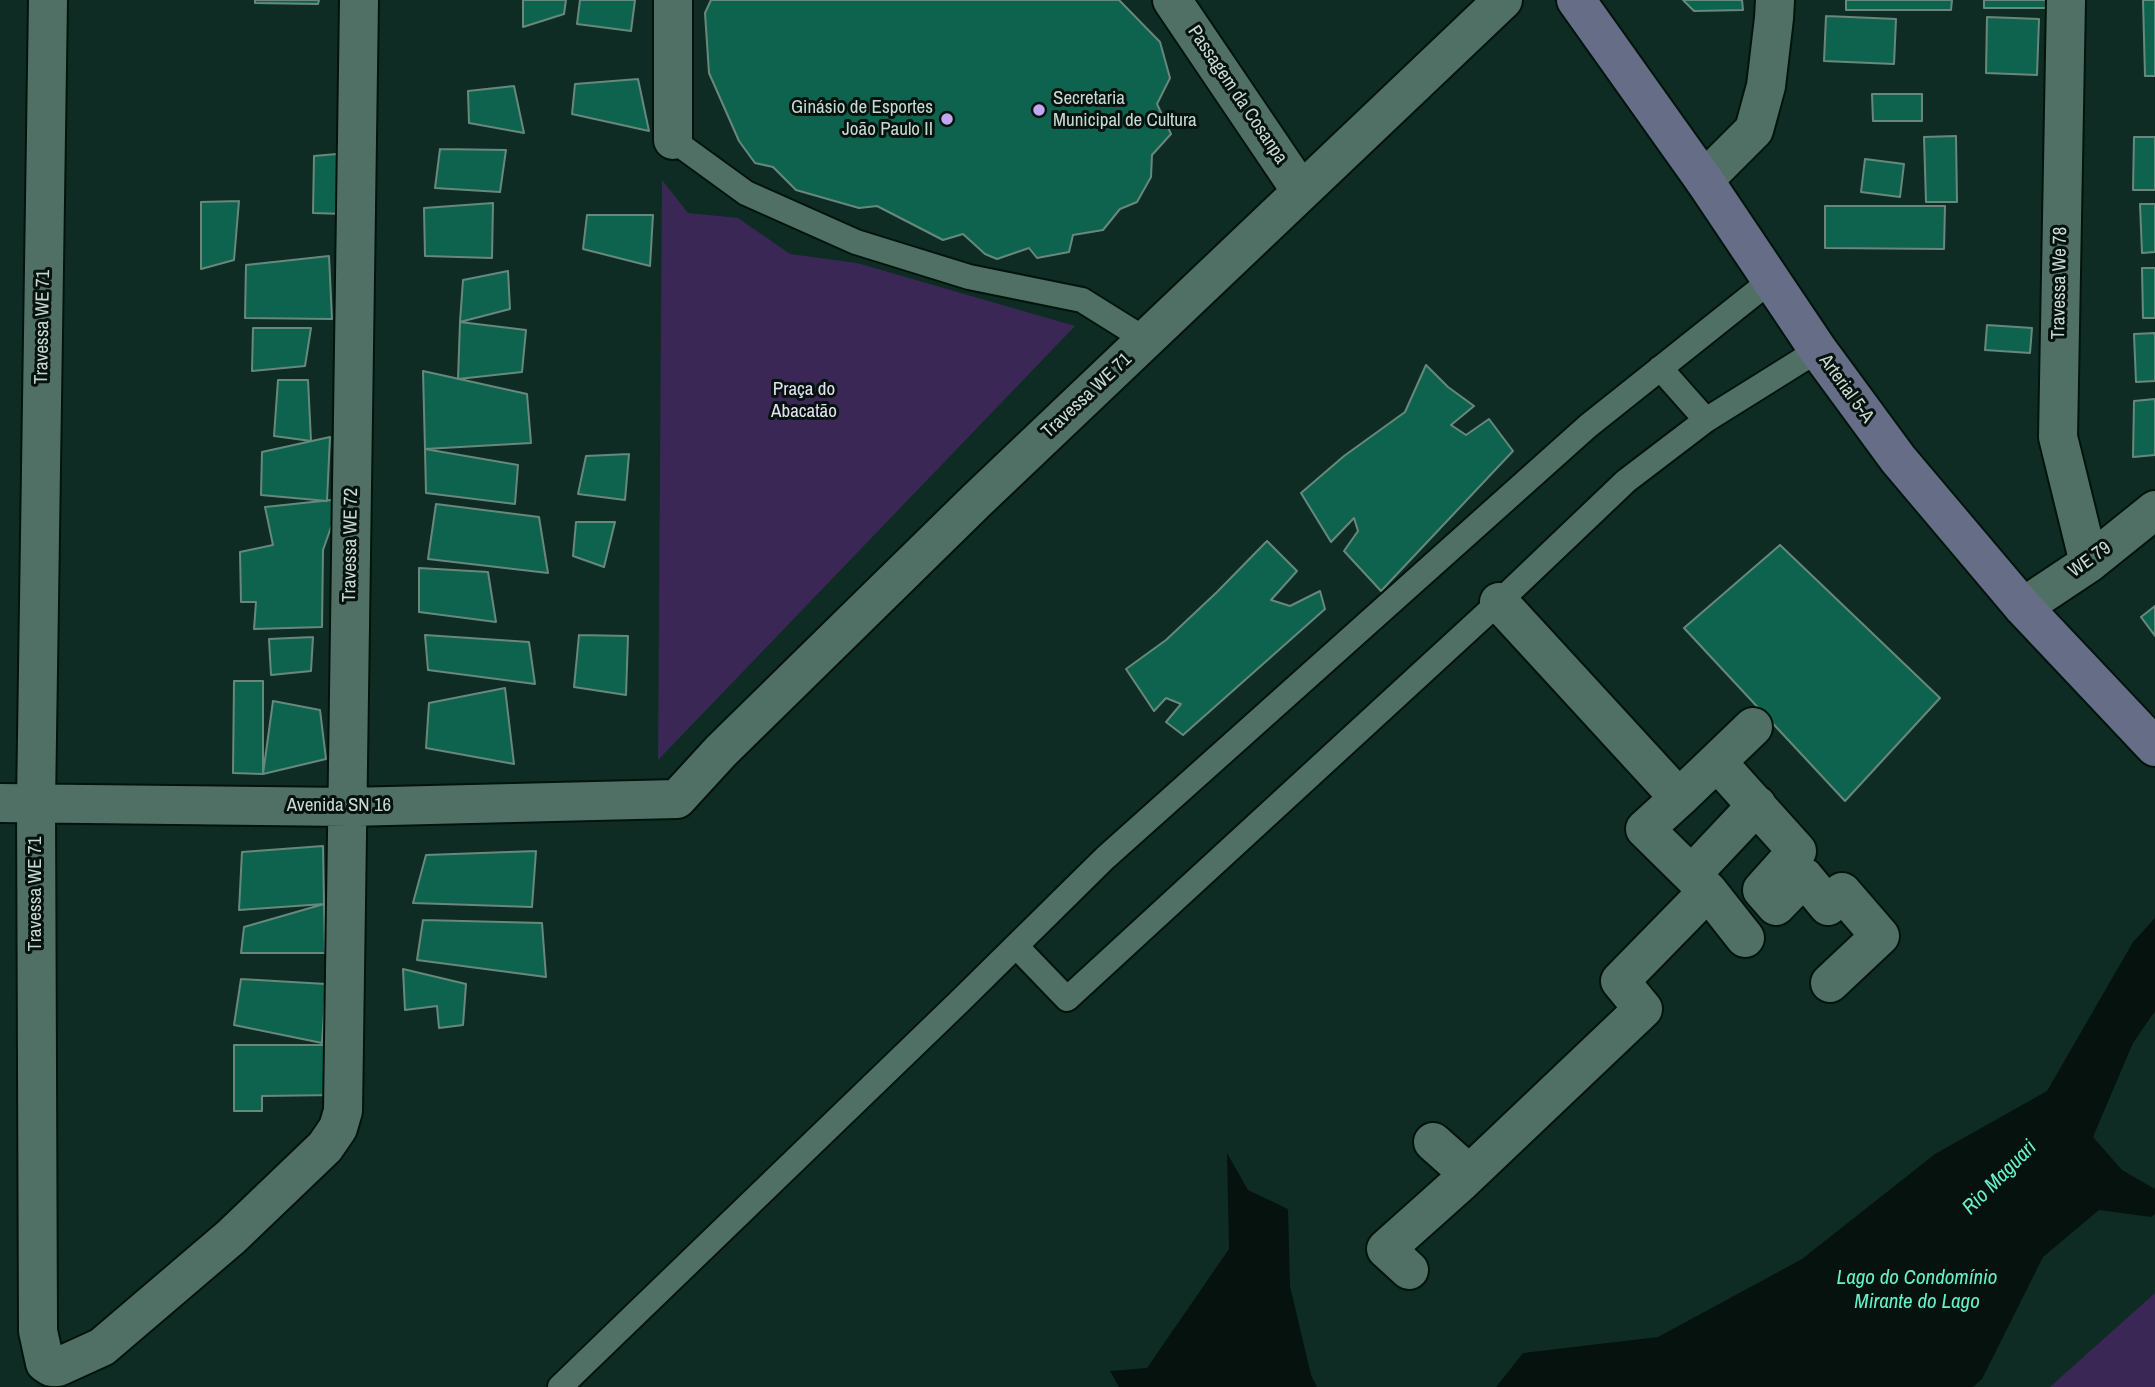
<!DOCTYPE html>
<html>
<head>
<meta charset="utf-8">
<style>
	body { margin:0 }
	canvas { display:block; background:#0e2c23 }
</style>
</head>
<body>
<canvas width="2155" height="1387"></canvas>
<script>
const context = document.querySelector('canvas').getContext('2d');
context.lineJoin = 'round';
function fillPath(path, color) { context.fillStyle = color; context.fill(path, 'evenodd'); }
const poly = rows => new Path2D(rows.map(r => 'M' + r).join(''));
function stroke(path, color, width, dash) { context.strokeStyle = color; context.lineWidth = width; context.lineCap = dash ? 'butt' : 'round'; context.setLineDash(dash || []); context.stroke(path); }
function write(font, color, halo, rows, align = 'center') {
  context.font = font + ' "Archivo Narrow",sans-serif'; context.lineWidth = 6; context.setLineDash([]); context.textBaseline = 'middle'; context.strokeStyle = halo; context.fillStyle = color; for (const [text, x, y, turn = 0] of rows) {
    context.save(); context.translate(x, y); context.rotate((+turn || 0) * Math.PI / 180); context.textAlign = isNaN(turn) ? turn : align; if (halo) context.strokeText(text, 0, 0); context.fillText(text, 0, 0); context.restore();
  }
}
const green = poly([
	[662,180,688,213,738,218,790,254,857,263,1075,326,658,760],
	[2155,1293,2155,1387,2050,1387]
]);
const water = poly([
	[2155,918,2155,1011,2133,1043,2093,1137,2122,1170,2155,1189,2155,1214,2151,1217,2099,1210,2043,1257,1982,1379,1973,1387,1496,1387,1523,1353,1658,1337,1802,1259,1935,1154,2047,1091,2133,942],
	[1227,1153,1248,1190,1288,1209,1290,1286,1311,1375,1317,1387,1119,1387,1110,1371,1147,1368,1229,1249]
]);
const building = poly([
	[255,0,319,0,318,4,255,3,255,0],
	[523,0,566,0,564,14,523,27,523,0],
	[580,0,635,0,631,31,577,24,580,0],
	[711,0,1119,0,1160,42,1170,78,1157,104,1171,134,1152,155,1151,177,1137,202,1120,209,1103,230,1073,235,1069,252,1037,258,1029,248,997,259,985,254,963,234,943,240,877,206,859,208,796,190,773,167,755,163,739,141,709,73,705,13,711,0],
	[1683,0,1742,0,1743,10,1694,11,1683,0],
	[1846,0,1952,0,1951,10,1846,10,1846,0],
	[1984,0,2058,0,2058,8,1984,8,1984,0],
	[2143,0,2155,0,2155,76,2145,76,2143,0],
	[1826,16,1896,19,1894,64,1824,61,1826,16],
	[1987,17,2039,19,2037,75,1986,73,1987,17],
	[638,79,649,131,572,114,575,84,638,79],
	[514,86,524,133,469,123,468,91,514,86],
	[1872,94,1922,94,1922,121,1873,121,1872,94],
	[1956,136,1957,202,1926,202,1924,137,1956,136],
	[2134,137,2155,137,2155,190,2133,190,2134,137],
	[440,149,506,150,500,192,435,188,440,149],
	[348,153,345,214,313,213,314,156,348,153],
	[1865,159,1904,164,1900,197,1861,192,1865,159],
	[239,201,234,260,201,269,201,202,239,201],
	[493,203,492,258,425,256,424,208,493,203],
	[2140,204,2155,204,2155,252,2142,253,2140,204],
	[1825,206,1945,206,1944,249,1825,248,1825,206],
	[587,215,653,215,650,266,583,249,587,215],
	[329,256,332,319,245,318,246,265,329,256],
	[2142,268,2155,268,2155,318,2143,318,2142,268],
	[508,271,510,309,460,322,463,280,508,271],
	[460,322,526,330,522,372,458,379,460,322],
	[1987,325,2032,328,2030,353,1985,350,1987,325],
	[253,328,311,328,305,366,252,371,253,328],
	[2155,333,2155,381,2136,382,2134,334,2155,333],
	[1426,365,1448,387,1474,406,1451,425,1466,435,1489,419,1513,451,1381,591,1344,551,1358,531,1354,518,1331,542,1301,493,1344,456,1405,412,1426,365],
	[423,371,527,394,531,443,425,449,423,371],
	[278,380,308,380,311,441,274,436,278,380],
	[2155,399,2155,455,2133,457,2134,401,2155,399],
	[330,437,327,501,261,495,262,452,330,437],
	[425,449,518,465,515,504,426,493,425,449],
	[629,454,625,500,578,494,586,456,629,454],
	[341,499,323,550,322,627,254,629,256,602,241,602,240,552,273,545,265,507,341,499],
	[436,504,539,517,548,573,428,559,436,504],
	[576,522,615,522,604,567,573,556,576,522],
	[1267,541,1297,571,1271,600,1290,606,1320,591,1325,609,1183,735,1166,722,1181,704,1166,698,1154,711,1126,669,1166,640,1217,592,1267,541],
	[1780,545,1940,698,1845,801,1684,628,1780,545],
	[419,568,488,572,496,622,419,612,419,568],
	[2155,606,2155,636,2141,617,2155,606],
	[425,635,529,642,535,684,428,670,425,635],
	[579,635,628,636,626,695,574,687,579,635],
	[313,637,311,671,271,675,269,639,313,637],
	[234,681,263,681,263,774,233,773,234,681],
	[505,688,514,764,426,748,429,703,505,688],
	[273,701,320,710,326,759,263,774,273,701],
	[323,846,324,904,239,910,242,852,323,846],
	[536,851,532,907,413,903,426,855,536,851],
	[324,904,325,953,241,953,244,927,324,904],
	[423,920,542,923,546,977,417,960,423,920],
	[403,969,466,984,463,1025,439,1028,437,1006,405,1010,403,969],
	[241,979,326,984,322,1043,234,1025,241,979],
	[234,1045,336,1045,335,1095,262,1096,262,1111,234,1111,234,1045]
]);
const service = poly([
	[673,140,746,193,856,242,969,277,1082,300,1146,340],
	[1660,368,1706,420],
	[1016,946,1067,999,1499,602,1626,481,1706,420,1818,350],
	[560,1387,959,1002,1105,858,1588,426,1770,281]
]);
const minor = poly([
	[48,0,36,803,38,1331,45,1363,51,1367,58,1367,102,1347,231,1237,325,1147,338,1128,343,1111,359,0],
	[1172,0,1301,191],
	[2066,0,2058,437,2089,563],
	[673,140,673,0],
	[1704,180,1754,130,1766,86,1774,18,1775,0],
	[1499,602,1679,798,1753,727],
	[2023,607,2089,563,2155,510],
	[1717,762,1797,851,1762,890,1776,906,1804,877,1828,906,1842,892,1880,936,1830,983],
	[0,803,348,807,677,799,721,751,976,501,1503,0],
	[1692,874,1757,805],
	[1708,891,1745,938],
	[1433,1142,1469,1174],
	[1409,1270,1386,1249,1462,1181,1643,1009,1620,981,1708,891,1645,829,1679,798]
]);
const secondary = poly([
	[1576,0,1704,180,1818,350,1898,459,2023,607,2155,747]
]);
const markers = [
	[1039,110,7,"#c3a7f2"],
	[947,119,7,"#c3a7f2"]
];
const streetNames = [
	["Passagem da Cosanpa",1237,95,56],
	["Travessa We 78",2060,283,-89],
	["Travessa WE 71",43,327,-89],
	["Arterial 5-A",1846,389,54],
	["Travessa WE 71",1087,396,-43],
	["Travessa WE 72",351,545,-89],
	["WE 79",2090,560,-36],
	["Avenida SN 16",339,806],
	["Travessa WE 71",36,894,-90]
];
const poiNames = [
	["Secretaria",1053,99],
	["Municipal de Cultura",1053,121],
	["Ginásio de Esportes",933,108,"right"],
	["João Paulo II",933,130,"right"]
];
const parkNames = [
	["Praça do",804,390],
	["Abacatão",804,412]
];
const waterNames = [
	["Rio Maguari",2000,1178,-45],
	["Lago do Condomínio",1917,1278],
	["Mirante do Lago",1917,1302]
];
fillPath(green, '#3a2755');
fillPath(water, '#05120d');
fillPath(building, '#0e634e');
stroke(building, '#68887c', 2);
stroke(service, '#00140c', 28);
stroke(minor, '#00140c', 42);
stroke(secondary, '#00140c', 42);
stroke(service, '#517065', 24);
stroke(minor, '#517065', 38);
stroke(secondary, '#656e86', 38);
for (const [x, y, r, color] of markers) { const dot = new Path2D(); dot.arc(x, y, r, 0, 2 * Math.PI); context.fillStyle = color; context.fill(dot); stroke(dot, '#06120e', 2.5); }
write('19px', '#c8d8d2', '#06120e', streetNames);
write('19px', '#c8d8d2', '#06120e', poiNames, 'left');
write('19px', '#e5dff2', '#06120e', parkNames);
write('italic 21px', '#67f1c8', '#06120e', waterNames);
</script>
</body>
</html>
